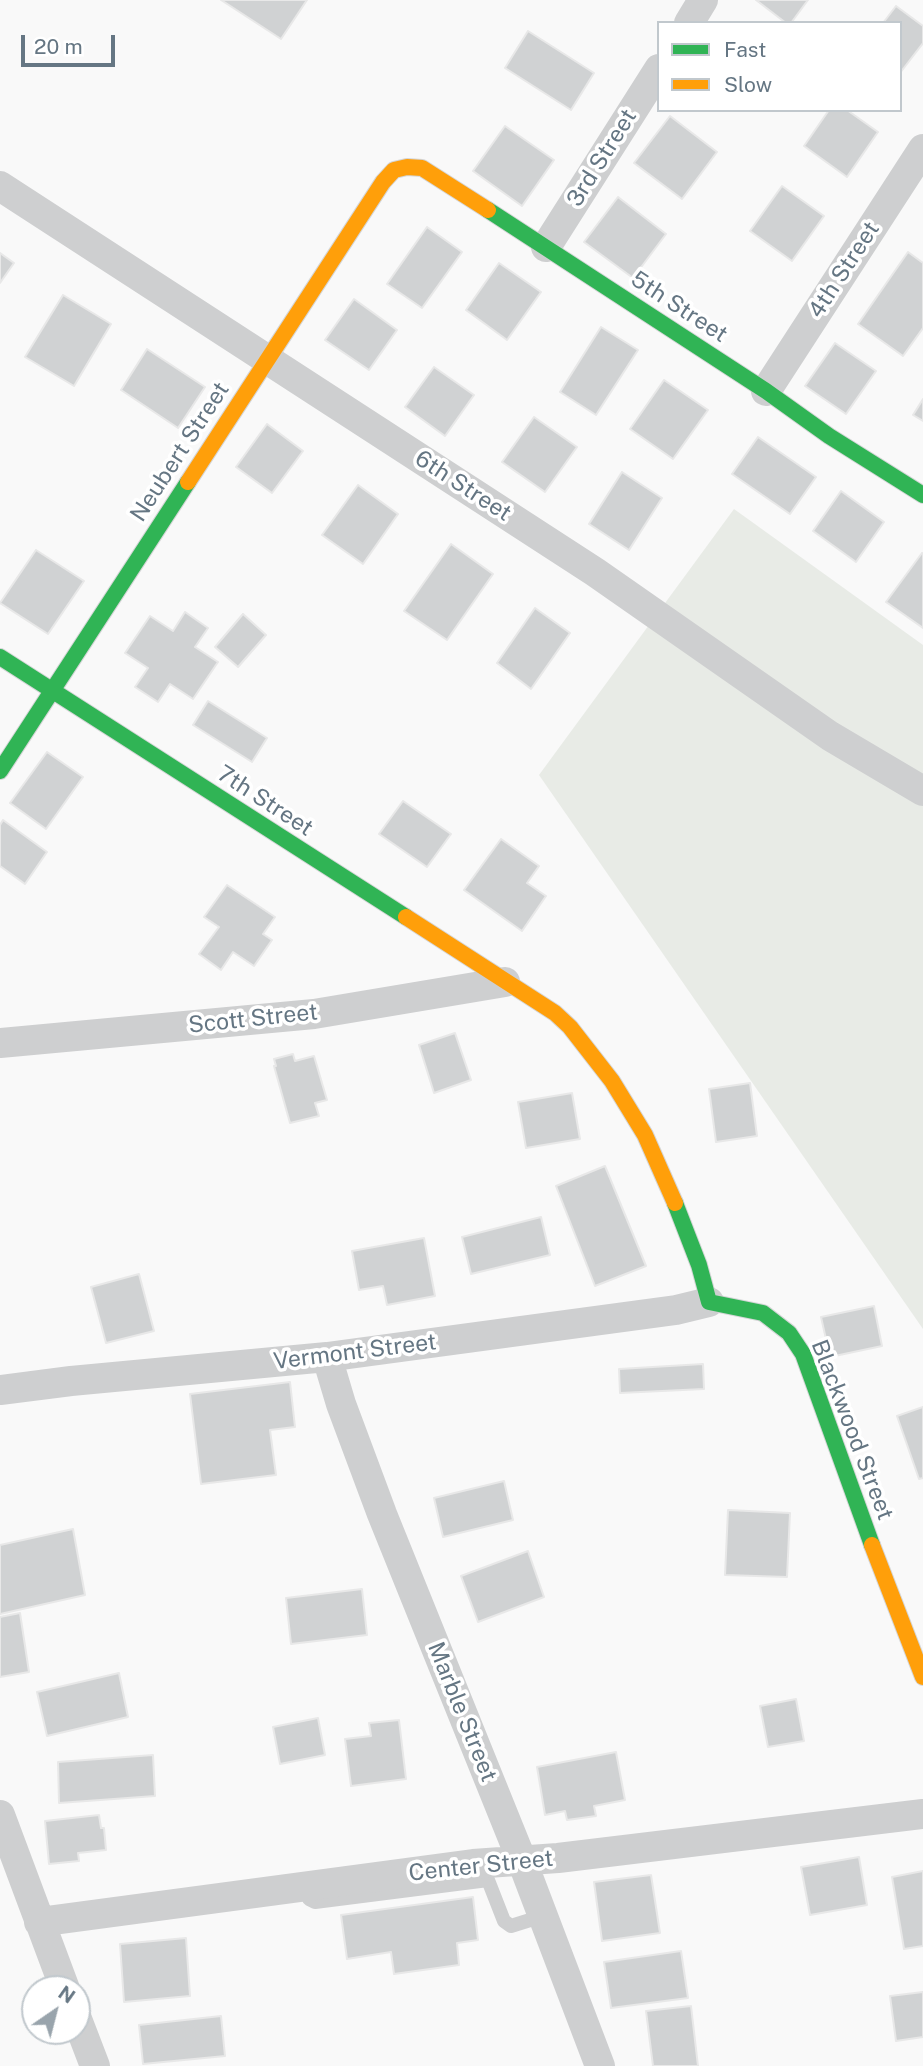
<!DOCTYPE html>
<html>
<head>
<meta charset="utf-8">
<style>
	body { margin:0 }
	#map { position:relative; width:923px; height:2066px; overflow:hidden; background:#f9f9f9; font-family:"Public Sans",sans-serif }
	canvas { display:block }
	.legend { position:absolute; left:657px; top:21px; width:245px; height:91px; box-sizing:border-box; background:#fff; border:2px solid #c1c8cd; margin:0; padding:9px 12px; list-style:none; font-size:21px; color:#657683 }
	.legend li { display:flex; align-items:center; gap:14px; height:35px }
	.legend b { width:35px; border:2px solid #c1c8cd }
	.north { position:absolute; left:21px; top:1975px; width:70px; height:70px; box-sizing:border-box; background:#fff; border:2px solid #c1c8cd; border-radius:50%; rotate:35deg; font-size:19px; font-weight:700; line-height:28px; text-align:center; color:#657683 }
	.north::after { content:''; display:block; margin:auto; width:24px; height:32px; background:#99a4ac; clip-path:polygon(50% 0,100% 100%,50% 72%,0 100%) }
	.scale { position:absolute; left:21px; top:35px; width:94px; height:32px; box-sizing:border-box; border:4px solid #657683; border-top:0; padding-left:9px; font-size:21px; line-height:24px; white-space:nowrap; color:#657683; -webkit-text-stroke:5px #fff; paint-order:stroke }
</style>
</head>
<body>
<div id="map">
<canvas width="923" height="2066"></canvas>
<ul class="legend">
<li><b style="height:9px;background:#30b455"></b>Fast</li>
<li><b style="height:9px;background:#ff9f0a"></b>Slow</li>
</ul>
<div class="north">N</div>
<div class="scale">20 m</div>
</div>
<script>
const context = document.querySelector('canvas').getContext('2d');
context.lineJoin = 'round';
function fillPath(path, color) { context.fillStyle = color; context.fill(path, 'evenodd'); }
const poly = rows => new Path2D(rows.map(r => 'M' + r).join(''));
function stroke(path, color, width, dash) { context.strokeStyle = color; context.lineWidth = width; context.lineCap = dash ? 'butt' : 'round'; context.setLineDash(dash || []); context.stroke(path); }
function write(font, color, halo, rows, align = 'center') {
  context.font = font + ' "Public Sans",sans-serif'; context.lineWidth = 7; context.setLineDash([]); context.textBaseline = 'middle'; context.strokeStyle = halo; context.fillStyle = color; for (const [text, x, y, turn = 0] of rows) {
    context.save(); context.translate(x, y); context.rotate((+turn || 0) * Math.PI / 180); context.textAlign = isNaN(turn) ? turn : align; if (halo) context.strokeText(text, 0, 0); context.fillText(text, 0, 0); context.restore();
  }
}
const green = poly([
	[734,509,923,645,923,1329,539,775]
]);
const building = poly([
	[221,0,307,0,281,39,221,0],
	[756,0,808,0,791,23,786,23,756,0],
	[896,6,923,26,923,43,900,73,900,23,883,23,896,6],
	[528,31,594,73,571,110,505,68,528,31],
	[829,110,847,110,878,132,847,177,804,146,829,110],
	[670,116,717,152,682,199,634,163,670,116],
	[505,126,554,160,522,206,473,171,505,126],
	[782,186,824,216,792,261,750,231,782,186],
	[618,197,666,234,633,278,584,242,618,197],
	[427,227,462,252,422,308,387,284,427,227],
	[908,252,923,263,923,328,903,356,858,324,908,252],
	[0,253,14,263,0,283,0,253],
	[499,263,541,292,507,340,466,310,499,263],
	[63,295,111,324,74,386,25,357,63,295],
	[354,299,397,330,369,370,325,340,354,299],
	[601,327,638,350,596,415,560,392,601,327],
	[835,343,876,371,846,414,805,386,835,343],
	[147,349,205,387,178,428,121,390,147,349],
	[434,367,474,395,445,436,405,407,434,367],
	[664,380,708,410,673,459,630,429,664,380],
	[923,399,923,421,913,415,923,399],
	[534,417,577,447,545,492,502,462,534,417],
	[267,424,303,451,272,493,236,467,267,424],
	[758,437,816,477,790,514,732,474,758,437],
	[622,472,662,498,629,550,589,524,622,472],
	[358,485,398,514,363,564,322,535,358,485],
	[841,491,884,522,856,562,813,531,841,491],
	[451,544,493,574,447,640,404,611,451,544],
	[36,550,84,581,48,634,0,603,36,550],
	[922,553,923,554,923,628,886,602,922,553],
	[535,608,570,633,531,689,497,663,535,608],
	[185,612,208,628,195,647,218,662,193,699,170,684,158,702,135,687,148,668,125,653,150,616,173,631,185,612],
	[243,614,266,635,238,667,215,647,243,614],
	[208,701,267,738,252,762,193,725,208,701],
	[47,752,83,777,46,829,10,803,47,752],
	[403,801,451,834,427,867,379,834,403,801],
	[3,820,47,852,25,884,0,866,0,825,3,820],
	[501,839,539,866,527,883,546,896,522,931,464,890,501,839],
	[227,885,275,917,263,934,272,940,254,966,233,952,221,970,199,954,219,927,204,917,227,885],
	[455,1033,471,1080,434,1093,419,1045,455,1033],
	[293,1054,295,1061,314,1056,327,1100,315,1103,319,1116,290,1123,274,1066,276,1066,274,1059,293,1054],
	[750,1083,757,1136,716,1142,709,1089,750,1083],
	[572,1093,580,1139,526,1148,518,1102,572,1093],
	[605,1166,646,1266,595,1286,556,1186,605,1166],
	[541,1217,550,1255,471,1274,462,1237,541,1217],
	[424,1238,435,1296,387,1305,383,1286,359,1290,352,1251,424,1238],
	[139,1274,154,1331,106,1343,91,1287,139,1274],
	[874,1306,882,1346,830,1357,821,1317,874,1306],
	[703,1364,704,1389,620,1393,619,1369,703,1364],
	[290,1382,295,1427,270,1430,276,1475,201,1484,190,1394,290,1382],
	[923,1407,923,1478,919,1479,897,1416,923,1407],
	[504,1481,513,1520,443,1537,434,1498,504,1481],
	[728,1510,790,1513,787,1577,725,1575,728,1510],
	[73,1529,85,1595,0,1614,0,1545,73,1529],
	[528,1551,544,1597,478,1622,461,1576,528,1551],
	[362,1589,367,1635,291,1644,286,1598,362,1589],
	[20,1613,29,1672,0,1677,0,1617,20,1613],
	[119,1673,128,1717,47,1736,37,1692,119,1673],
	[796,1699,804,1741,768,1747,760,1706,796,1699],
	[318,1718,325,1755,280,1764,273,1727,318,1718],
	[399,1720,406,1779,351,1786,345,1739,371,1736,369,1723,399,1720],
	[616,1752,625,1800,594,1806,596,1816,567,1820,565,1811,545,1815,537,1767,616,1752],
	[153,1755,155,1796,59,1803,58,1762,153,1755],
	[99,1815,101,1828,104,1828,106,1850,78,1853,79,1861,49,1864,45,1821,99,1815],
	[859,1857,867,1905,810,1915,801,1867,859,1857],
	[923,1871,923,1946,904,1949,892,1877,923,1871],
	[651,1875,660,1933,602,1941,594,1882,651,1875],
	[473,1897,478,1940,457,1943,459,1965,394,1974,391,1952,347,1959,341,1915,473,1897],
	[186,1938,190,1996,124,2002,120,1944,186,1938],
	[681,1951,688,1998,611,2008,604,1962,681,1951],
	[923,1992,923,2037,896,2041,890,1996,923,1992],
	[691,2006,698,2066,653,2066,646,2011,691,2006],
	[221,2016,225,2056,143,2064,139,2025,221,2016]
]);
const lane = poly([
	[306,1886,309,1899,315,1902,488,1880,504,1921,511,1926,543,1916]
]);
const street = poly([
	[689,23,703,0],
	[0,186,595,572,830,736,923,791],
	[546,247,659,69],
	[766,391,923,149],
	[0,1043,314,1014,505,982],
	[327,1357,341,1404,382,1514,522,1861,600,2066],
	[0,1390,71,1381,327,1357,676,1310,709,1302],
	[0,1815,65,1989],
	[39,1922,473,1864,558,1858,923,1814],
	[77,2019,95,2066]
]);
const fast = poly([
	[488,210,766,391,829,436,923,495],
	[0,657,406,917],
	[0,771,188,482],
	[675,1203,699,1265,709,1302,763,1313,789,1333,803,1354,872,1545]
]);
const slow = poly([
	[188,482,383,182,394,170,407,167,422,168,488,210],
	[406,917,555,1013,570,1027,612,1081,645,1135,675,1203],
	[872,1545,923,1677]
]);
const streetNames = [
	["3rd Street",602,158,-58],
	["4th Street",844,270,-57],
	["5th Street",679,307,33],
	["Neubert Street",180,452,-57],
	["6th Street",463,486,33],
	["7th Street",265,801,33],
	["Scott Street",253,1019,-6],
	["Vermont Street",355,1352,-7],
	["Blackwood Street",852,1430,69],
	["Marble Street",462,1712,68],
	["Center Street",481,1866,-6]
];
fillPath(green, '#e8ebe6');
fillPath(building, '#d0d2d3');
stroke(building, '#e8e8e8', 2);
stroke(fast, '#d5d6d7', 18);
stroke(slow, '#d5d6d7', 18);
stroke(lane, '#cecfd0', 14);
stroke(street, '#cecfd0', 30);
stroke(fast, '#30b455', 16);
stroke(slow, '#ff9f0a', 16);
write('23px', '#657683', '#fff', streetNames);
</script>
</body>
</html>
